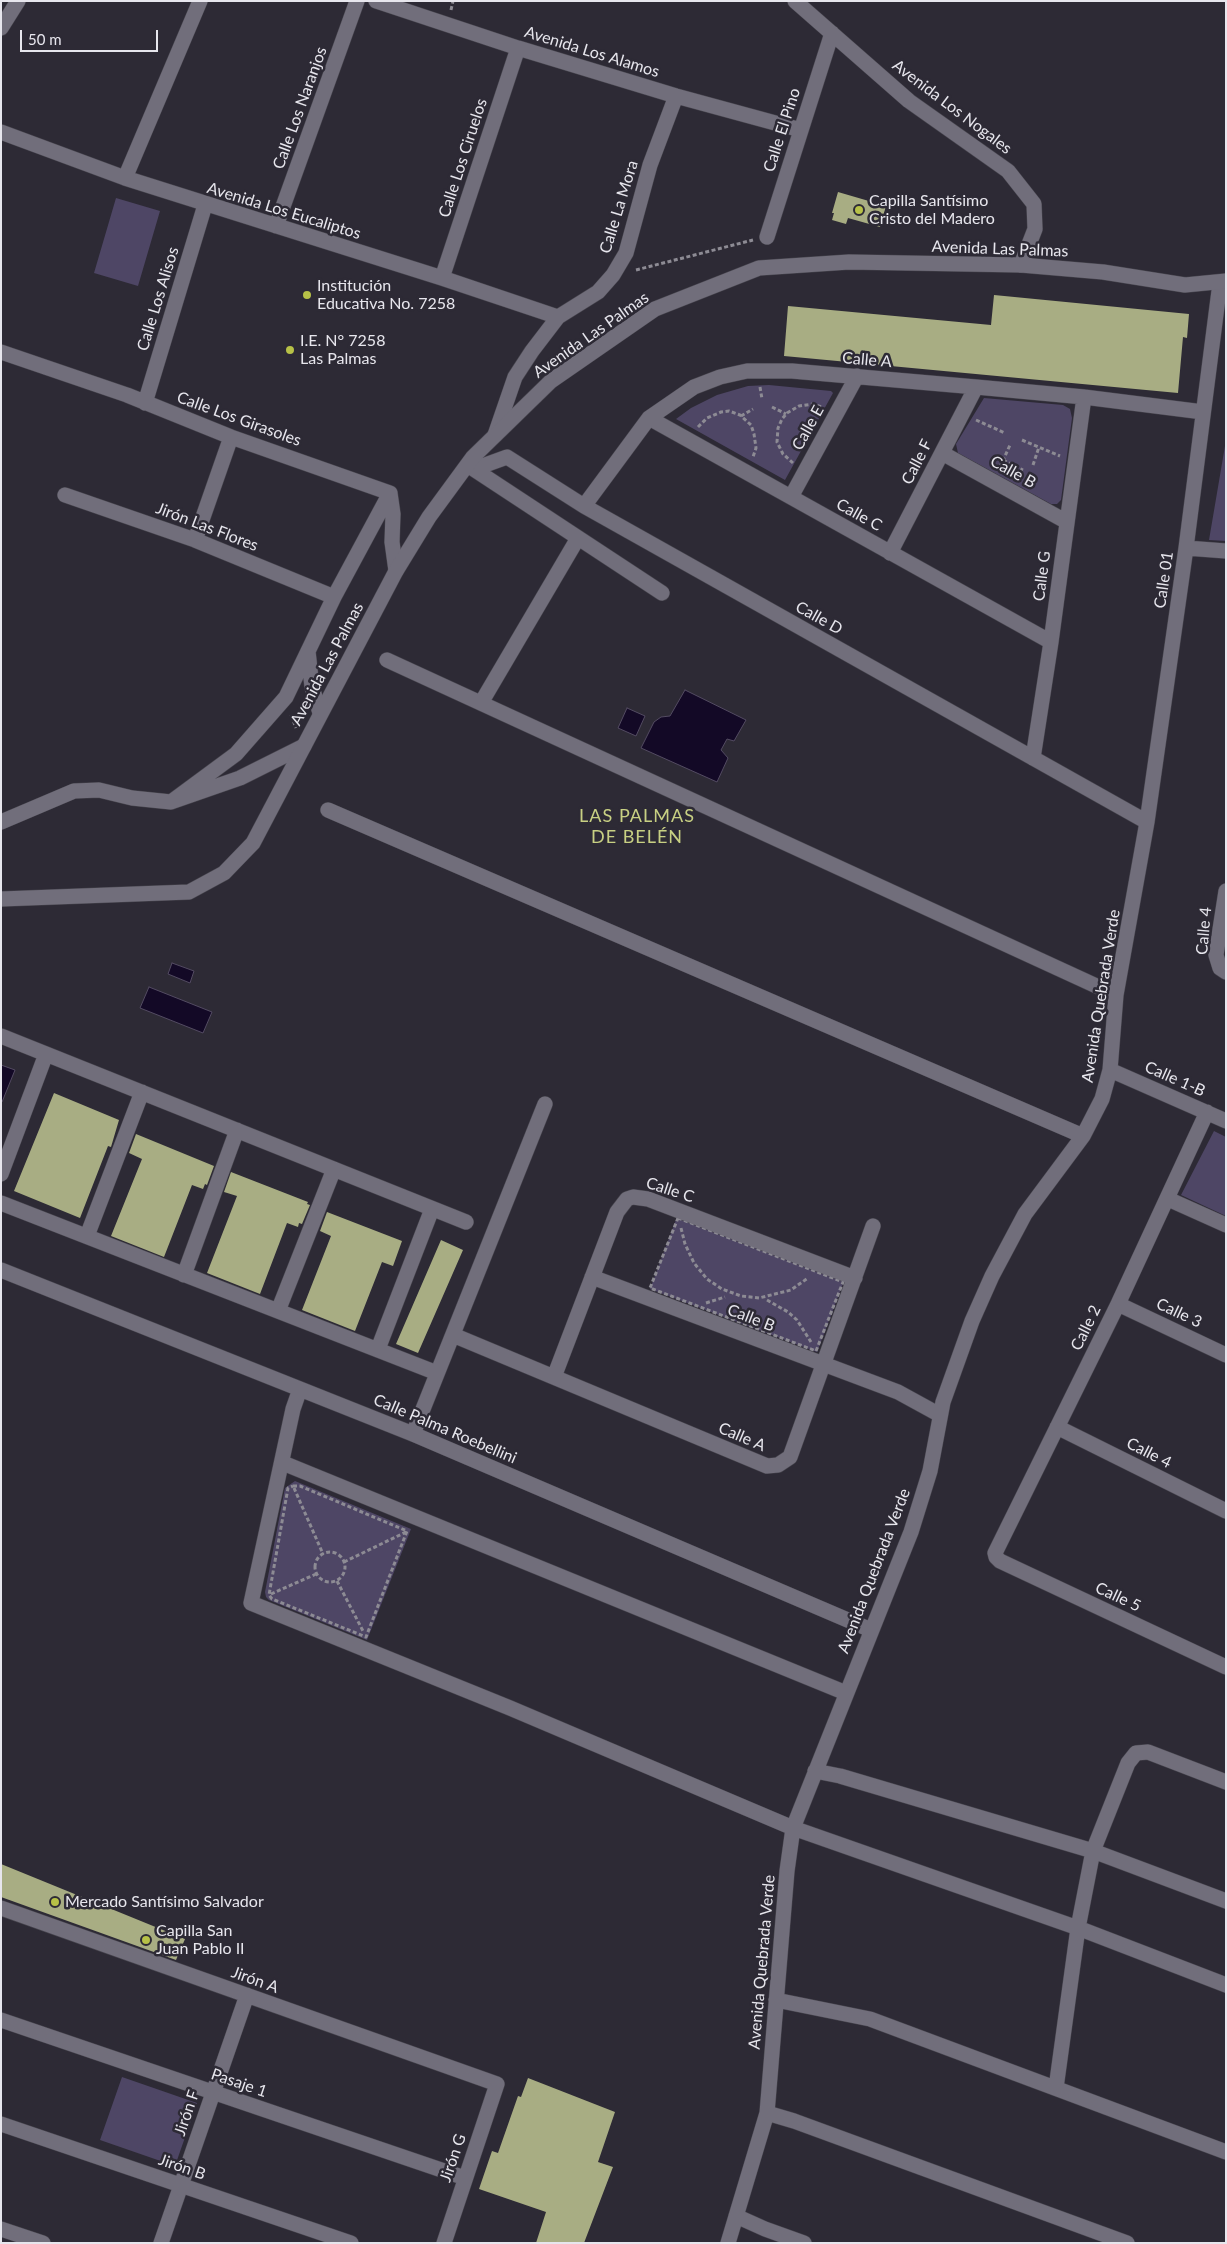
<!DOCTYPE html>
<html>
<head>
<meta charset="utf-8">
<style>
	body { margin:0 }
	#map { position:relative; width:1227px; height:2244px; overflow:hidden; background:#2d2a35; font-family:Lato,sans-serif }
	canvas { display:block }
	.frame { position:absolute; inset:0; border:2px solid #e7e6ed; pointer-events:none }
	.scale { position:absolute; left:20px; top:30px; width:138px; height:22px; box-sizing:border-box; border:2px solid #e7e6ed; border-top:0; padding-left:6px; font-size:15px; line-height:18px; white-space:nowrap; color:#e7e6ed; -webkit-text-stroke:4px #2d2a35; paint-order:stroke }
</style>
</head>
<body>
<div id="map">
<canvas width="1227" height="2244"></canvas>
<div class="frame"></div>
<div class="scale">50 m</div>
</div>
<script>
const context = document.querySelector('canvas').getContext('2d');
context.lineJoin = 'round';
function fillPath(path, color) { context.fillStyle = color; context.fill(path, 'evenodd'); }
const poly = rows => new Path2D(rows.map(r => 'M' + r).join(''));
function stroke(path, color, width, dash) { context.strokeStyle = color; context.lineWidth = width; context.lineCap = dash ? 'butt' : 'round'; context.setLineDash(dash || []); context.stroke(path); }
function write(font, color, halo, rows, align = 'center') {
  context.font = font + ' Lato,sans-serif'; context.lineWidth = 5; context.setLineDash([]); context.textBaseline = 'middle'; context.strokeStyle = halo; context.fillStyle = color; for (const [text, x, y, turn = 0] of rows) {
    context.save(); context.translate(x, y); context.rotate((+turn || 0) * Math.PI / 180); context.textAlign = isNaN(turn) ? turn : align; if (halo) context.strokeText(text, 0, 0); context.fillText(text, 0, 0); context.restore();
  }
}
const green = poly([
	[116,198,160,211,138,286,94,273],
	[769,385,831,391,833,393,785,480,676,419,691,408,717,395,748,386],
	[984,398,1063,405,1070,409,1072,418,1061,500,1057,504,1051,504,958,453,956,444],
	[1226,440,1226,541,1209,540],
	[1214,1131,1226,1137,1226,1216,1181,1195],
	[677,1217,844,1281,817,1352,650,1289],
	[295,1481,411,1529,367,1640,269,1600,266,1597,265,1592,285,1488],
	[122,2077,197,2103,175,2166,100,2140]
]);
const water = poly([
	[685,690,746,720,734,741,727,739,721,750,728,758,717,782,641,748,654,722,661,717,670,716,685,690],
	[627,708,645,716,636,736,618,728,627,708],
	[172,963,194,971,190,983,168,974,172,963],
	[149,987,212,1012,203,1033,140,1008,149,987],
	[1,1065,15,1070,2,1102,1,1102,1,1065]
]);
const building = poly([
	[838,192,886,206,880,227,848,218,846,224,832,220,834,213,832,213],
	[994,295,1189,314,1187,338,1183,337,1178,393,784,356,788,306,991,325],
	[54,1093,119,1120,111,1147,108,1146,80,1218,14,1191],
	[136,1134,214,1166,207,1185,205,1184,203,1189,192,1185,164,1257,111,1236,142,1159,129,1153],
	[231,1172,308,1202,307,1204,310,1205,302,1224,299,1223,298,1227,287,1223,260,1294,207,1273,237,1196,224,1192],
	[327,1212,402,1241,393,1266,382,1262,355,1331,302,1310,331,1236,320,1231],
	[441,1240,463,1250,418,1353,396,1344],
	[1,1864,185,1939,176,1960,1,1897],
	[528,2078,615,2112,598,2162,613,2167,584,2243,536,2243,546,2212,479,2189,492,2151,498,2153,518,2096,521,2097]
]);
const path = poly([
	[451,10,453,1],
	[636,270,753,240],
	[760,387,762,399],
	[772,407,786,414],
	[741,416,753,409],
	[976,420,1005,433],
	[698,427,707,418,721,412,729,411,740,415,751,425,754,434,756,448,753,457],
	[1022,440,1060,456],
	[1003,460,1023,470],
	[793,463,783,454,777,442,778,428,782,419,787,413,799,406,813,404,822,407],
	[1033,465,1039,447],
	[1000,467,1010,445],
	[291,715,296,728],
	[678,1218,843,1282,816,1351,650,1288,678,1218],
	[681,1228,685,1244,694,1263,707,1279,722,1289,741,1296,759,1298,791,1290,808,1278],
	[767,1300,788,1312,797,1320,811,1342],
	[706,1303,725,1297],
	[293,1486,300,1486,407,1531,366,1637,272,1599,269,1595,288,1488,293,1486],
	[294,1488,323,1554],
	'315 1567a15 15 0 1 1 30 0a15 15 0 1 1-30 0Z',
	[344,1562,406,1532],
	[337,1581,363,1631],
	[271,1594,316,1574]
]);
const street = poly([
	[376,1,518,48,676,96,801,130],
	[795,1,909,101,1008,171,1034,204,1035,229,1021,265],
	[1,28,18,1],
	[1,132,125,178,442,278,558,317],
	[125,178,200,1],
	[276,226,357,1],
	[767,237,832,33],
	[442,278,518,48],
	[1,352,127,395,231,437,390,493,393,514,392,542,396,571],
	[145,403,205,205],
	[649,418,1051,642],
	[495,435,515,377,532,351,558,317,598,292,613,275,626,253,650,165,676,96],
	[942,453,1067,522],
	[469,466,662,593],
	[474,469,507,457,584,506,1147,822],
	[65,495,195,540,334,597],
	[791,497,857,376],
	[584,506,649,418,694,387,720,377,747,371,792,371,976,387,1084,397,1203,412],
	[195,540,231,437],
	[1186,548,1226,551],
	[890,553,976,387],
	[308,651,312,687,320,713],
	[387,660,1116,995],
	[481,703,578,538],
	[1033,758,1051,642,1084,397],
	[171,802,236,754,286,697,334,597,390,493],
	[328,810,1083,1136],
	[1,822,74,791,99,790,132,798,171,802,240,778,304,746],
	[1226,891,1216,955,1220,968,1226,972],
	[1,1036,466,1222],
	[1110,1070,1226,1121],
	[1207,1112,1118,1304,995,1553,996,1557,1000,1561,1226,1667],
	[1,1174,46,1054],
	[1168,1199,1226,1225],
	[1,1203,437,1373],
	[87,1236,142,1092],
	[1,1270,413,1434,871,1630],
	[184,1275,237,1130],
	[592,1277,898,1392,940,1415],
	[1118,1304,1226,1355],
	[278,1311,334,1169],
	[453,1335,767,1466,778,1465,790,1457,873,1226],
	[378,1349,432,1209],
	[554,1377,617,1212,627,1199,633,1197,648,1199,855,1278],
	[300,1389,293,1409,251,1603,510,1708,793,1828,1078,1928,1226,1985],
	[1057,1427,1226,1511],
	[413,1434,545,1104],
	[283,1463,846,1693],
	[815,1771,840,1776,1093,1851,1226,1901],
	[1,1908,497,2084,444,2243],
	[776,2000,870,2019,1226,2152],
	[1,2020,465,2178],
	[1056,2088,1078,1928,1093,1851,1128,1763,1136,1753,1148,1752,1226,1782],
	[767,2113,794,2121,1127,2243],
	[1,2124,351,2243],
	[736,2216,765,2229,804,2243],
	[1,2229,43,2243],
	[161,2243,247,1995],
	[728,2243,767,2113,787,1871,793,1828,911,1532,930,1471,943,1402,972,1321,992,1276,1025,1214,1083,1136,1102,1099,1110,1070,1116,995,1147,822,1186,548,1220,283]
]);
const secondary = poly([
	[1,899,189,892,224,873,253,843,396,571,429,517,473,457,551,381,655,309,759,268,849,262,1021,265,1103,272,1185,285,1226,281]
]);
const markers = [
	[859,210,5,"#b7c147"],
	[307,295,5,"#b7c147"],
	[290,350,5,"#b7c147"],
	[55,1902,5,"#b7c147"],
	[146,1940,5,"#b7c147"]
];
const streetNames = [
	["Avenida Los Alamos",592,52,17],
	["Avenida Los Nogales",952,107,37],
	["Calle Los Naranjos",300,108,-70],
	["Calle El Pino",782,130,-72],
	["Calle Los Ciruelos",463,158,-72],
	["Calle La Mora",619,207,-73],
	["Avenida Los Eucaliptos",284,211,17],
	["Avenida Las Palmas",1000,249,2],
	["Calle Los Alisos",158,299,-73],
	["Avenida Las Palmas",591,335,-35],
	["Calle A",867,360,5],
	["Calle Los Girasoles",239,419,20],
	["Calle E",808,428,-61],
	["Calle F",917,462,-63],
	["Calle B",1013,472,29],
	["Calle C",859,515,29],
	["Jirón Las Flores",207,527,21],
	["Calle G",1042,576,-83],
	["Calle 01",1164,580,-82],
	["Calle D",819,618,29],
	["Avenida Las Palmas",327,664,-62],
	["Calle 4",1204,931,-85],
	["Avenida Quebrada Verde",1101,996,-81],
	["Calle 1-B",1175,1079,24],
	["Calle C",670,1190,18],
	["Calle 3",1179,1313,25],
	["Calle B",751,1318,21],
	["Calle 2",1086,1328,-64],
	["Calle Palma Roebellini",445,1429,23],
	["Calle A",742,1437,23],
	["Calle 4",1149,1453,27],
	["Avenida Quebrada Verde",874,1571,-69],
	["Calle 5",1118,1597,25],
	["Avenida Quebrada Verde",762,1962,-85],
	["Jirón A",255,1980,20],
	["Pasaje 1",239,2083,19],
	["Jirón F",187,2113,-71],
	["Jirón G",453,2158,-71],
	["Jirón B",182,2167,19]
];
const poiNames = [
	["Capilla Santísimo",869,201],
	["Cristo del Madero",869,219],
	["Institución",317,286],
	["Educativa No. 7258",317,304],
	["I.E. N° 7258",300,341],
	["Las Palmas",300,359],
	["Mercado Santísimo Salvador",65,1902],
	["Capilla San",156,1931],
	["Juan Pablo II",156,1949]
];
const neighbourhoodNames = [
	["LAS PALMAS",637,816],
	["DE BELÉN",637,837]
];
fillPath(green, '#4e4665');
fillPath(water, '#130926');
stroke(water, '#534b62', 1);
fillPath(building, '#a8ad83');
stroke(street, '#47454e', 16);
stroke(secondary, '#47454e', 16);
stroke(path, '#8d8b94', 3, [4, 2.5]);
stroke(street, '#716e7b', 15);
stroke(secondary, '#716e7b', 15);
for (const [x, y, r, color] of markers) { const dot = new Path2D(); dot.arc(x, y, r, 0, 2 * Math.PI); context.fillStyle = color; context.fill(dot); stroke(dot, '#2d2a35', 2); }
write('16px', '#e7e6ed', '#2d2a35', streetNames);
write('16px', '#e7e6ed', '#2d2a35', poiNames, 'left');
context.letterSpacing = '1px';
write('18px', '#c8d083', '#2d2a35', neighbourhoodNames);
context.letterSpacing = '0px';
</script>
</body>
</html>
